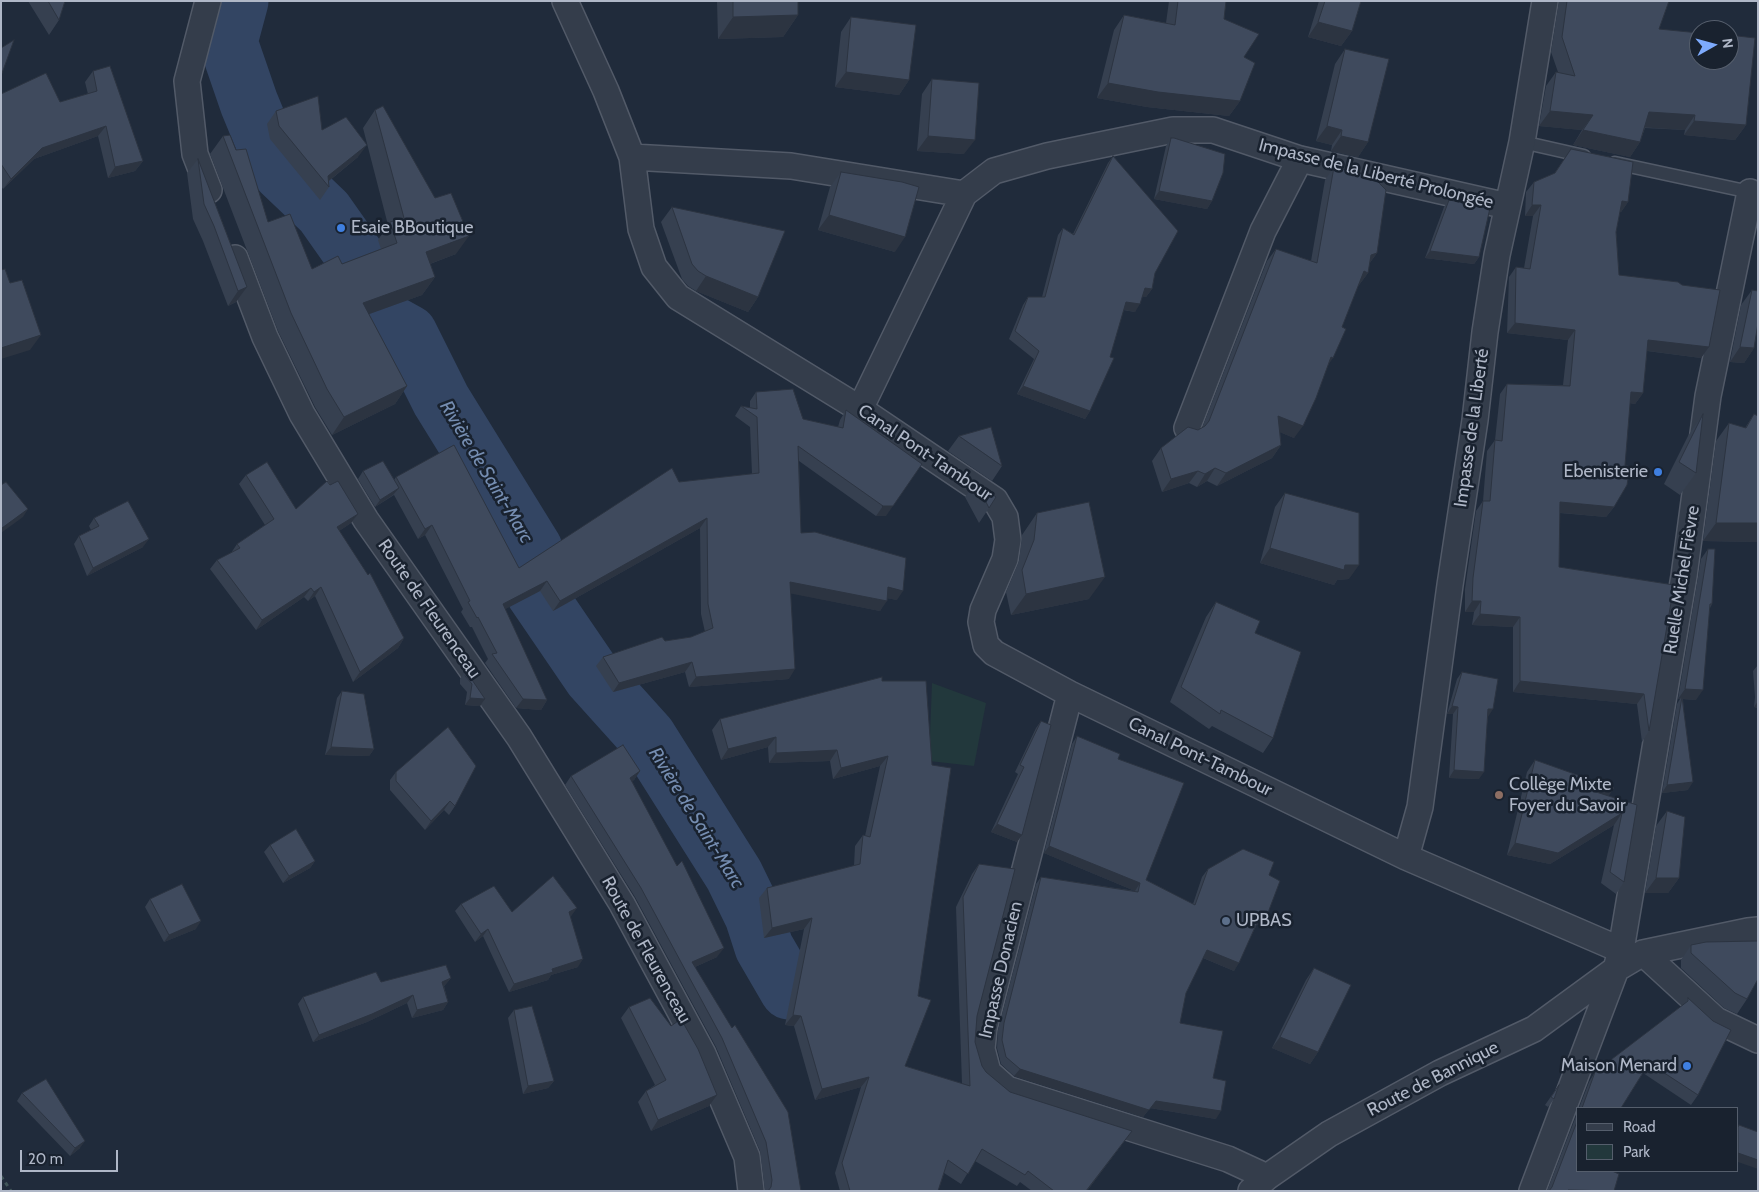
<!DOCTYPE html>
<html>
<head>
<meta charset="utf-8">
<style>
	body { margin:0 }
	#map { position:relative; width:1759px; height:1192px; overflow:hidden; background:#202b3b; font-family:Cabin,sans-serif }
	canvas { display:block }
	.frame { position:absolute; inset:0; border:2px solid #afb7c7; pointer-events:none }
	.legend { position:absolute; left:1576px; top:1107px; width:162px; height:65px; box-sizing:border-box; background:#19222f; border:1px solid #555e6c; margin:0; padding:6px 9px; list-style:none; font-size:15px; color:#afb7c7 }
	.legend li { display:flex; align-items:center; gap:10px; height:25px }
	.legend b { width:25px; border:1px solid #555e6c }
	.north { position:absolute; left:1689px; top:20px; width:50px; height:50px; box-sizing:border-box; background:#19222f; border:1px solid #555e6c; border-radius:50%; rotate:83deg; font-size:14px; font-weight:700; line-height:20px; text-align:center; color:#afb7c7 }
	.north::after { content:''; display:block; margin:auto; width:18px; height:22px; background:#7eabfd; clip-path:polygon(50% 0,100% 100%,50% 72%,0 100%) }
	.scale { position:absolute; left:20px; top:1150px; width:98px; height:22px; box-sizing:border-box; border:2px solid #afb7c7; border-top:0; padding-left:6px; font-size:15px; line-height:18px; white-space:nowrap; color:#afb7c7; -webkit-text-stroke:4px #19222f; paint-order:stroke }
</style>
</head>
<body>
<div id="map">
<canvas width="1759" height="1192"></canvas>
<div class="frame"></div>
<ul class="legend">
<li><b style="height:6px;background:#343d4b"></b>Road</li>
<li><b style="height:14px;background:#22383c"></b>Park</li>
</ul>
<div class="north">N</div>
<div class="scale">20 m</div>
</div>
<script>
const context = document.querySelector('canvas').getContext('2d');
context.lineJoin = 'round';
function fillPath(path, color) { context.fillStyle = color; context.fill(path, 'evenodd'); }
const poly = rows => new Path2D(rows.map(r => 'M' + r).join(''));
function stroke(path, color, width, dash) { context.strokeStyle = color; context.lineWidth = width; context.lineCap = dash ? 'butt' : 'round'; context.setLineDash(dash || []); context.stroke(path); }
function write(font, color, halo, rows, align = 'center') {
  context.font = font + ' Cabin,sans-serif'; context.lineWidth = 5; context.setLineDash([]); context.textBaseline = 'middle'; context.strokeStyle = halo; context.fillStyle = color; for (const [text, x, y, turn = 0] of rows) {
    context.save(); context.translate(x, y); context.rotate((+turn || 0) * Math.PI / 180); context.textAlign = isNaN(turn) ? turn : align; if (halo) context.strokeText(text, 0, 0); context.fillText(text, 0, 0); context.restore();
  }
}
const green = poly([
	[932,683,986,703,974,766,929,761]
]);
const river = poly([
	[239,1,228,42,249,103,270,154,282,172,324,212,355,256,372,314,408,334,441,400,533,549,520,570,593,677,647,737,734,875,754,916,764,947,789,990]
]);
const path = poly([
	[1,1176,11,1191]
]);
const lane = poly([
	[1522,142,1584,156],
	[1615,163,1750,192]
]);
const street = poly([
	[208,1,187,81,195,154,209,190],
	[565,1,606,91,632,157,641,229,654,267,678,297,860,409,995,500,1005,517,1008,540,1005,559,983,610,981,622,986,645,994,653,1070,694,1406,857,1621,950],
	[632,157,791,166,964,194,994,171,1047,156,1173,130,1213,130,1300,159,1507,206],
	[235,258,265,337,302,414,366,520,519,737,622,904,703,1054,747,1157,751,1191],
	[860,409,964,194],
	[1187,428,1263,231,1300,159],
	[1070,694,984,1028,982,1049,988,1072,1007,1089,1228,1159,1267,1177],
	[1406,857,1420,807,1450,585,1475,420,1485,332,1497,255,1522,142,1545,1],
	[1643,953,1716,1020,1758,1040],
	[1251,1191,1267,1177,1329,1134,1440,1073,1534,1029,1616,969,1643,953,1748,931,1758,930],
	[1532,1191,1616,969,1621,950,1684,576,1708,396,1750,192]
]);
const wall = poly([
	[28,1,65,1,59,20,49,35],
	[717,1,798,1,798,15,783,37,718,39],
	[1169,1,1226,1,1224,19,1244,57,1240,101,1229,116,1147,107,1097,98,1114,30,1124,15,1166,23],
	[1319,1,1361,1,1352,31,1341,46,1308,37],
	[1559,1,1669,1,1659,29,1746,125,1735,140,1684,135,1685,130,1645,128,1640,142,1630,157,1573,145,1582,130,1539,126,1546,86,1556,72,1558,72,1551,52],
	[851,17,909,80,899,95,835,87,841,32],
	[1345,49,1368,142,1358,157,1331,151,1332,145,1316,141,1335,64],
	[93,71,143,161,135,171,108,178,98,136,34,159,3,189,1,186,1,94,60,102,88,94,85,82],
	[932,79,964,154,917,151,922,94],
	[375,110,456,254,430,264,435,277,422,295,369,314,407,386,395,404,332,435,315,407,278,331,210,154,223,136,268,222,312,269,342,264,381,249,378,240,388,225,363,128],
	[276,111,322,130,358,157,329,181,329,187,320,200,270,139,267,124],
	[1171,138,1212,201,1207,209,1154,199,1166,146],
	[1571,149,1628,202,1621,212,1620,212,1616,232,1619,275,1709,347,1701,358,1647,351,1643,393,1635,404,1630,403,1614,507,1606,517,1560,513,1559,567,1674,585,1649,731,1642,742,1637,704,1513,692,1513,627,1472,625,1474,612,1465,612,1465,589,1476,511,1483,501,1487,451,1495,440,1500,394,1507,384,1563,385,1568,340,1507,333,1509,277,1516,267,1524,268,1533,216,1525,216,1526,192,1534,182,1554,174],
	[1113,156,1155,273,1152,289,1146,297,1142,296,1135,312,1123,310,1090,411,1085,419,1017,394,1034,359,1009,339,1023,305,1028,297,1042,297,1058,235,1063,228,1073,234,1108,163],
	[198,159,247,287,236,302,228,306,203,241,193,219,187,173],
	[1334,167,1377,253,1369,264,1368,273,1359,285,1358,285,1342,327,1327,367,1294,438,1280,432,1281,445,1272,458,1217,486,1207,481,1197,487,1189,483,1162,492,1152,461,1161,448,1202,428,1267,261,1276,249,1311,261,1325,180],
	[841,172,895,252,818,230,830,187],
	[1449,200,1479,257,1474,264,1425,258,1444,207],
	[672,207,758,297,748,312,696,291,688,286,682,279,661,222],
	[1752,290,1754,348,1744,363,1730,362,1741,305],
	[756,392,803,419,838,427,840,420,846,410,886,516,876,516,799,461,801,533,897,600,887,598,880,611,791,593,789,679,689,687,685,672,613,692,596,666,603,657,665,641,691,637,705,632,701,614,700,528,553,611,540,591,505,609,547,700,541,710,516,708,485,663,488,659,472,627,470,627,461,612,463,609,425,535,418,539,394,495,375,507,358,479,363,471,394,480,396,477,519,568,679,482,752,474,750,427,735,416,741,406,750,408,750,401],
	[1703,414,1696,473,1680,495,1664,484,1688,436],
	[1754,414,1758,542,1703,541,1716,441,1729,423,1745,428],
	[959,436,1002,466,992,481,948,451],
	[246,475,296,509,330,485,358,514,351,523,339,531,404,638,398,648,353,682,315,596,308,601,304,597,256,630,210,569,217,560,231,553,237,544,265,525,239,484],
	[976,482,989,508,979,523,965,497],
	[1285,493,1349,579,1337,580,1334,585,1260,563,1275,507],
	[1037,513,1089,599,1011,615,1006,592,1019,561,1022,535],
	[94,518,143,547,87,576,74,544,79,536,91,530,89,526],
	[1708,549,1712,604,1710,608,1696,700,1683,699,1688,790,1662,793,1677,704,1680,699,1678,699,1701,559],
	[1216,602,1255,633,1273,738,1263,753,1212,726,1209,729,1170,702,1206,617],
	[1758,665,1758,708,1754,707,1755,697,1753,671],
	[466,671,485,699,480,706,465,705,467,692,460,684,460,679],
	[1462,672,1488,717,1479,779,1449,778,1453,714,1447,714,1457,679],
	[882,681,926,681,905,1066,962,1084,956,907,972,874,979,864,977,1016,975,1042,982,1066,986,1072,1010,1092,1132,1131,1087,1191,1032,1191,1020,1182,1017,1186,975,1161,961,1184,944,1173,938,1191,840,1191,835,1173,861,1087,815,1100,794,1026,785,1025,804,929,764,938,759,898,767,888,854,866,855,846,863,835,865,836,880,766,833,779,830,761,769,763,768,747,721,760,712,730,720,719],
	[342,691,374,749,369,756,325,755,337,698],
	[1041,721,1022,835,1017,842,991,832,1018,774,1015,772,1036,728],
	[448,727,455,806,449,815,444,810,425,830,390,790,390,780,396,772],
	[1077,736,1118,759,1146,880,1193,904,1202,877,1208,869,1269,875,1266,918,1261,926,1257,924,1234,971,1203,958,1186,993,1180,1023,1213,1078,1216,1119,1150,1108,1143,1117,1014,1076,1001,1064,997,1048,998,1030,1036,884,1041,877,1135,891,1044,853,1072,744],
	[1535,760,1614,788,1608,796,1637,805,1624,882,1616,894,1601,883,1614,825,1550,864,1507,855,1527,772],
	[640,771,634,780,632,781,717,957,695,967,801,1191,765,1191,760,1151,716,1047,635,897,565,785,571,776],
	[1667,811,1679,878,1668,893,1645,893,1656,826],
	[270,845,315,861,310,868,283,883,264,852],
	[150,899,196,929,164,942,145,907],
	[461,904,512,912,572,915,570,916,578,967,551,975,548,980,509,992,483,936,475,942,455,911],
	[1691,945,1747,999,1737,1014,1724,1008,1681,968,1681,960],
	[1314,968,1318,1052,1310,1064,1272,1048,1306,980],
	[451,978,445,985,444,986,448,1002,443,1010,412,1018,407,1003,367,1022,313,1042,298,1004,303,997,381,982],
	[1688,998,1698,1095,1691,1105,1643,1073,1621,1108,1579,1108,1589,1082,1595,1072,1685,1004],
	[629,1007,709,1106,651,1131,638,1102,646,1091,655,1085,621,1018],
	[514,1010,554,1081,548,1088,523,1094,508,1018],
	[1559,1085,1554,1099,1548,1107,1545,1105],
	[22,1093,80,1148,70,1156,17,1101],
	[1578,1111,1578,1171,1614,1191,1547,1191]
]);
const shadedWall = poly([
	[798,15,783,37,718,39,733,17],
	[1318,22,1352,31,1341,46,1308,37],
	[846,72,909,80,899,95,835,87],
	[1108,83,1240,101,1229,116,1147,107,1097,98],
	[1550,111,1593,115,1582,130,1539,126],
	[1649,112,1695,115,1685,130,1639,127],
	[1694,121,1746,125,1735,140,1684,135],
	[106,126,98,136,34,159,3,189,11,179,42,148],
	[1327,126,1342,130,1332,145,1316,141],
	[1583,130,1640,142,1630,157,1573,145],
	[928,136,975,140,964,154,917,151],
	[1341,136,1368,142,1358,157,1331,151],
	[367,145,358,157,326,183,328,176],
	[143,161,135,171,108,178,115,167],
	[1159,191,1212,201,1207,209,1154,199],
	[1622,201,1628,202,1621,212,1615,211],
	[1532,205,1541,205,1533,216,1525,216],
	[829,215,905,237,895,252,818,230],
	[469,236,456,254,413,270,426,252],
	[1430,251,1479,257,1474,264,1425,258],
	[1377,253,1368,265,1371,255],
	[1364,271,1368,273,1359,285,1355,284],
	[706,276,758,297,748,312,696,291],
	[435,277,422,295,350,321,363,303],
	[247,287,236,302,228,306,238,291],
	[1145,288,1152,289,1146,297,1139,296],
	[1126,302,1140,304,1135,312,1120,309],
	[1515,323,1575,330,1568,340,1507,333],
	[41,335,30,350,1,359,1,348],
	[1648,340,1709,347,1701,358,1641,350],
	[1740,347,1754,348,1744,363,1730,362],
	[1331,357,1333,358,1324,371],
	[407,386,395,404,332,435,344,417],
	[1023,386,1090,411,1085,419,1017,394],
	[1631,392,1643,393,1635,404,1624,402],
	[1278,416,1303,426,1294,438,1269,428],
	[1281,445,1272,458,1217,486,1226,473],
	[1215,468,1207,481,1197,487,1205,474],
	[1198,471,1189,483,1162,492,1171,479],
	[399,488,393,495,375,507,380,500],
	[1560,502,1614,507,1606,517,1552,512],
	[883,506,893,506,886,516,876,516],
	[28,509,23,517,1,533,1,530,2,528],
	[358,514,351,523,330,537,337,527],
	[707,518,700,528,553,611,560,601],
	[1716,523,1758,523,1758,542,1703,541],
	[432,525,425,535,418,539,425,529],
	[149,539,143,547,87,576,93,568],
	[1270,548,1345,565,1359,565,1349,579,1337,580,1334,585,1260,563],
	[1105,577,1089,599,1011,615,1026,594],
	[547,581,540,591,496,614,503,604],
	[790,582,887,601,880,611,783,592],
	[321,587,315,596,308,601,314,592],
	[888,587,903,591,897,600,881,597],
	[311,588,304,597,256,630,262,620],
	[1472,601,1481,601,1474,612,1465,612],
	[1480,614,1520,617,1513,627,1472,625],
	[404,638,398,648,353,682,360,672],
	[692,662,685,672,613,692,619,683],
	[795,669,789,679,689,687,696,677],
	[1520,681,1644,694,1637,704,1513,692],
	[1685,689,1703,690,1696,700,1682,699,1682,697,1680,699,1678,699],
	[470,698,485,699,480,706,465,705],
	[523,699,547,700,541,710,516,708],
	[1758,701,1758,708,1754,707],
	[1452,706,1458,707,1453,714,1447,714],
	[1488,709,1493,709,1488,717],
	[776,737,768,747,721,760,728,749],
	[331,747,374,749,369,756,325,755],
	[837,750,830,761,769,763,776,753],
	[888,756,880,766,833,779,841,768],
	[1454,770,1484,772,1479,779,1449,778],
	[640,771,634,780,624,787,630,778],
	[1693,782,1688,790,1662,793,1667,785],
	[1614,788,1606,800,1593,791],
	[450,801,444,810,425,830,431,821],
	[1622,813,1614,825,1550,864,1507,855,1515,843],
	[997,824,1022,835,1017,842,991,832],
	[1049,846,1140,883,1135,891,1044,853],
	[315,861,310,868,283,883,289,876],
	[1656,878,1679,878,1668,893,1645,893],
	[577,908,572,915,564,920,569,912],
	[1260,916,1266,918,1261,926,1255,924],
	[812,918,804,929,764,938,772,928],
	[201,921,196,929,164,942,169,935],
	[488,929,483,936,475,942,481,934],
	[724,948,717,957,686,971,692,962],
	[1207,950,1239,963,1234,971,1201,957],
	[583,959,578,967,551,975,548,980,509,992,514,984,552,969],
	[451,978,445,985,437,989,442,982],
	[413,995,407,1003,367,1022,313,1042,319,1035],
	[448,1002,443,1010,412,1018,417,1010],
	[793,1015,801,1016,794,1026,785,1025],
	[1280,1037,1318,1052,1310,1064,1272,1048],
	[1020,1069,1221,1111,1216,1119,1150,1108,1143,1117,1014,1076],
	[869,1077,861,1087,815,1100,822,1089],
	[554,1081,548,1088,523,1094,528,1086],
	[717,1095,709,1106,651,1131,658,1120],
	[1132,1131,1087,1191,1086,1191],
	[85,1141,80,1148,70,1156,75,1148],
	[1738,1153,1758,1160,1758,1169,1738,1162]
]);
const building = poly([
	[48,1,65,1,59,20,48,1],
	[733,1,798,1,798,15,733,17,733,1],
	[1178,1,1226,1,1224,19,1259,34,1244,57,1255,63,1240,101,1158,92,1108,83,1124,15,1175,25,1178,1],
	[1325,1,1361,1,1352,31,1318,22,1325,1],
	[1567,1,1669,1,1659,29,1699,33,1699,60,1729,60,1729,35,1755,38,1746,125,1694,121,1695,115,1649,112,1640,142,1583,130,1593,115,1550,111,1556,72,1575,76,1562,37,1567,1],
	[851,17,916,25,909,80,846,72,851,17],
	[14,40,1,76,1,48,14,40],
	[1345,49,1389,59,1368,142,1341,136,1342,130,1327,126,1345,49],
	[110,66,143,161,115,167,106,126,42,148,11,179,1,164,1,94,46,73,60,102,97,91,93,71,110,66],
	[932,79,979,83,975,140,928,136,932,79],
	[318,96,322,130,346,117,367,145,328,176,329,187,279,126,276,111,318,96],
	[383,106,435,198,451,193,469,236,426,252,435,277,363,303,407,386,344,417,327,389,291,313,223,136,230,135,236,150,246,149,268,222,290,214,312,269,338,256,342,264,397,243,390,222,404,218,375,110,383,106],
	[1171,138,1174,138,1225,154,1223,173,1212,201,1159,191,1171,138],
	[1571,149,1633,162,1628,202,1622,201,1616,232,1619,275,1678,282,1682,285,1720,290,1709,347,1648,340,1643,393,1631,392,1625,465,1630,467,1627,485,1614,507,1560,502,1559,567,1674,585,1649,731,1644,694,1520,681,1520,617,1480,614,1481,601,1472,601,1473,578,1483,501,1490,501,1495,440,1502,441,1507,384,1570,386,1575,330,1515,323,1516,267,1530,269,1541,205,1532,205,1534,182,1555,173,1571,149],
	[1113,156,1178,231,1155,273,1152,289,1145,288,1140,304,1126,302,1110,357,1114,358,1090,411,1023,386,1039,351,1015,331,1028,297,1045,297,1063,228,1074,235,1113,156],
	[198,159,247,287,238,291,214,226,204,204,198,159],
	[1334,167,1372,176,1386,190,1377,253,1371,255,1368,273,1364,271,1342,327,1346,329,1333,358,1331,357,1316,398,1303,426,1278,416,1281,445,1226,473,1215,468,1205,474,1198,471,1171,479,1161,448,1188,427,1198,430,1205,426,1209,421,1276,249,1317,263,1334,167],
	[841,172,902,182,919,187,905,237,829,215,841,172],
	[1449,200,1490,208,1479,257,1430,251,1449,200],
	[672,207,785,231,758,297,706,276,698,271,692,264,672,207],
	[5,269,10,283,22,280,41,335,1,348,1,270,5,269],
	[1752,290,1758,291,1758,323,1754,348,1740,347,1752,290],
	[793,389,803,419,843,428,846,410,922,464,893,506,883,506,798,446,801,533,815,532,906,558,903,591,888,587,887,601,790,582,795,669,696,677,692,662,619,683,603,657,662,637,665,641,691,637,713,628,708,604,707,518,560,601,547,581,503,604,547,700,523,699,492,654,497,653,478,617,477,618,468,602,470,601,432,525,425,529,396,477,454,445,519,568,672,468,679,482,759,473,757,417,741,406,757,409,756,392,793,389],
	[1703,414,1696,473,1679,462,1703,414],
	[1754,414,1758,416,1758,523,1716,523,1729,423,1746,428,1754,414],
	[991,427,1002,466,959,436,991,427],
	[383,461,399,488,380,500,363,471,383,461],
	[267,462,296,509,327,481,330,485,338,481,358,514,337,527,368,575,370,573,404,638,360,672,321,587,314,592,311,588,262,620,217,560,240,548,237,544,274,519,246,475,267,462],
	[6,482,28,509,2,528,1,527,1,485,6,482],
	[976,482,996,497,989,508,976,482],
	[1285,493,1359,513,1359,565,1345,565,1344,570,1270,548,1285,493],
	[128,501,149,539,93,568,79,536,99,526,94,518,128,501],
	[1089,502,1105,577,1026,594,1022,570,1034,540,1037,513,1089,502],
	[1708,549,1715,549,1712,604,1710,604,1703,690,1685,689,1708,549],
	[1216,602,1260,621,1255,633,1301,652,1273,738,1221,710,1220,714,1181,687,1216,602],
	[466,671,485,699,470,698,472,684,465,676,466,671],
	[1462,672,1498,679,1493,709,1488,709,1484,772,1454,770,1458,707,1452,706,1462,672],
	[882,677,882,681,926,681,932,765,951,768,918,996,931,1000,905,1066,970,1086,963,897,979,864,1015,869,977,1016,975,1042,982,1066,986,1072,1010,1092,1132,1131,1086,1191,1054,1191,1028,1171,1025,1175,982,1149,968,1174,948,1160,938,1191,850,1191,842,1163,869,1077,822,1089,801,1016,793,1015,812,918,772,928,767,888,860,864,863,835,870,837,888,756,841,768,837,750,776,753,776,737,728,749,720,719,882,677],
	[342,691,364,694,374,749,331,747,342,691],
	[1682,697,1693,782,1667,785,1682,697],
	[1041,721,1051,725,1022,835,997,824,1024,767,1020,765,1041,721],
	[448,727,476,766,455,806,450,801,431,821,396,781,396,772,448,727],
	[1077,736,1120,754,1118,759,1184,783,1146,880,1195,905,1208,869,1243,849,1274,862,1269,875,1280,881,1266,918,1260,916,1239,963,1207,950,1186,993,1180,1023,1223,1031,1213,1078,1226,1081,1221,1111,1156,1101,1149,1110,1020,1069,1006,1057,1002,1040,1004,1023,1041,877,1138,892,1140,883,1049,846,1077,736],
	[623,745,640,771,630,778,677,866,682,861,724,948,692,962,732,1028,735,1025,788,1112,801,1191,768,1191,771,1187,772,1180,766,1142,722,1038,641,888,571,776,623,745],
	[1535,760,1614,788,1593,791,1637,805,1624,882,1610,872,1622,813,1558,853,1515,843,1535,760],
	[1667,811,1685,817,1679,878,1656,878,1667,811],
	[296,829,315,861,289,876,270,845,296,829],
	[553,876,577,908,569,912,583,959,552,969,553,972,514,984,488,929,481,934,461,904,494,886,512,912,553,876],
	[182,884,201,921,169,935,150,899,182,884],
	[1758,941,1758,979,1747,999,1735,993,1691,953,1691,945,1706,942,1758,941],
	[446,965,451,978,442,982,448,1002,417,1010,413,995,372,1014,319,1035,303,997,376,972,381,982,446,965],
	[1314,968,1351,985,1318,1052,1280,1037,1314,968],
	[650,998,671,1026,681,1019,698,1049,717,1095,658,1120,646,1091,666,1080,629,1007,650,998],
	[1688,998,1713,1021,1731,1030,1698,1095,1649,1063,1621,1108,1582,1108,1595,1072,1688,1001,1688,998],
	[532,1006,554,1081,528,1086,514,1010,532,1006],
	[46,1079,85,1141,75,1148,22,1093,46,1079],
	[1559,1085,1554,1099,1551,1097,1559,1085],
	[1578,1119,1578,1171,1612,1171,1619,1174,1614,1191,1568,1190,1568,1191,1549,1191,1552,1187,1578,1119],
	[1739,1125,1758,1132,1758,1160,1738,1153,1738,1127,1739,1125]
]);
const markers = [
	[341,228,5,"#3f7fe0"],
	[1658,472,5,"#3f7fe0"],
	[1499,795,5,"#8d6e63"],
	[1226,921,5,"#5c6f8a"],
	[1687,1066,5,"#3f7fe0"]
];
const streetNames = [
	["Impasse de la Liberté Prolongée",1376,174,14],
	["Impasse de la Liberté",1472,428,-82],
	["Canal Pont-Tambour",925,453,34],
	["Ruelle Michel Fièvre",1682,580,-81],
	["Route de Fleurenceau",429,609,55],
	["Canal Pont-Tambour",1200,757,26],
	["Route de Fleurenceau",646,950,61],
	["Impasse Donacien",1001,970,-77],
	["Route de Bannique",1433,1079,-27]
];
const poiNames = [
	["Esaie BBoutique",351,228],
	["Ebenisterie",1648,472,"right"],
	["Collège Mixte",1509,785],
	["Foyer du Savoir",1509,806],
	["UPBAS",1236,921],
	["Maison Menard",1677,1066,"right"]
];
const waterNames = [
	["Rivière de Saint-Marc",486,472,59],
	["Rivière de Saint-Marc",696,818,58]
];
fillPath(green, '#22383c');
stroke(river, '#334563', 59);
stroke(lane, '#525a68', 15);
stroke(street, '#525a68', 28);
stroke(path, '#405559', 3, [4, 4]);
stroke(lane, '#343d4b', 12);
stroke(street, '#343d4b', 25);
fillPath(wall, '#364050');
fillPath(shadedWall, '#2c3441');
fillPath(building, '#3f4a5d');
stroke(building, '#2c3441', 1);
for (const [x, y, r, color] of markers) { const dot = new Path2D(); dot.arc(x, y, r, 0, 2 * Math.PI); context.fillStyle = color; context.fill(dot); stroke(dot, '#19222f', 2); }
write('18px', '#afb7c7', '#19222f', streetNames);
write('18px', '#afb7c7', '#19222f', poiNames, 'left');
write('italic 19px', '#758db1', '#19222f', waterNames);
</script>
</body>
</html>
